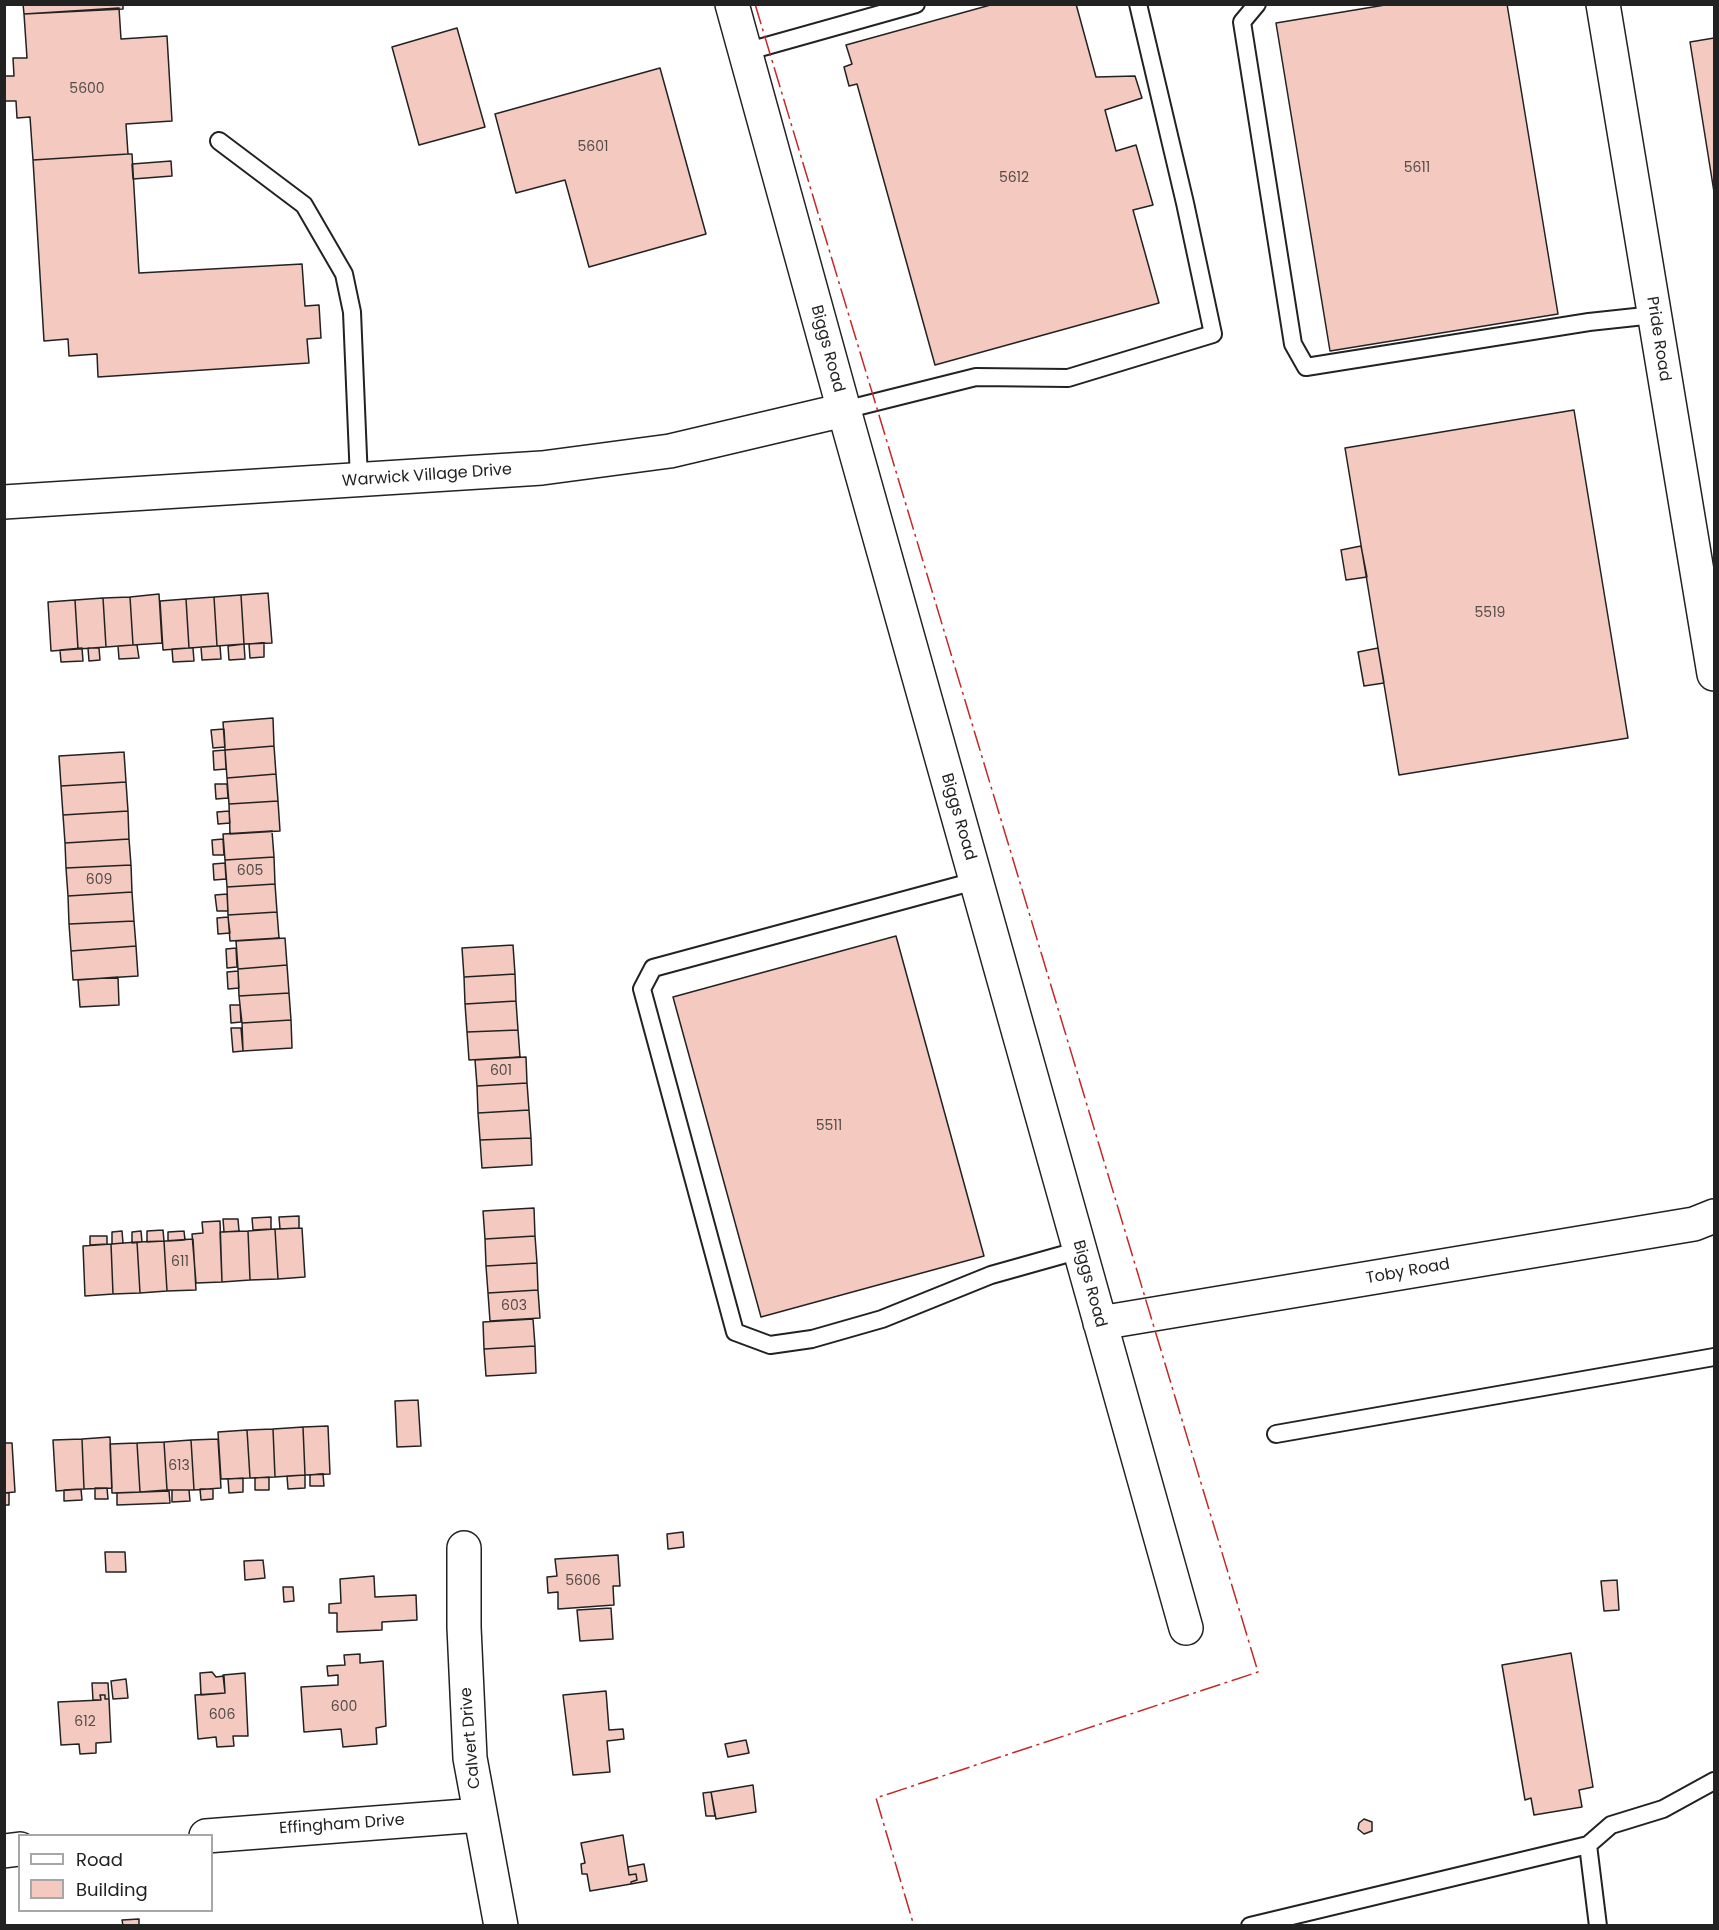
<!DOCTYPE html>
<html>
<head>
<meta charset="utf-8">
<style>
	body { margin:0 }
	#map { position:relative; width:1719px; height:1930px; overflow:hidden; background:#fff; font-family:Poppins,sans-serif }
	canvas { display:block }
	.frame { position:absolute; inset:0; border:6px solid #222; pointer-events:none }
	.legend { position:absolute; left:18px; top:1834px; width:195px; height:78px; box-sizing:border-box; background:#fff; border:2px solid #a7a7a7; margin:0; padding:8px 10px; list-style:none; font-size:18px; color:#222 }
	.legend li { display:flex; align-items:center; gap:12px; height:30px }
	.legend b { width:30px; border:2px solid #a7a7a7 }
</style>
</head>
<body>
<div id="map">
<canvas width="1719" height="1930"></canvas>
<div class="frame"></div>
<ul class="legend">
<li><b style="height:8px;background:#fff"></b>Road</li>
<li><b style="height:16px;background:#f3c9c0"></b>Building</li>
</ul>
</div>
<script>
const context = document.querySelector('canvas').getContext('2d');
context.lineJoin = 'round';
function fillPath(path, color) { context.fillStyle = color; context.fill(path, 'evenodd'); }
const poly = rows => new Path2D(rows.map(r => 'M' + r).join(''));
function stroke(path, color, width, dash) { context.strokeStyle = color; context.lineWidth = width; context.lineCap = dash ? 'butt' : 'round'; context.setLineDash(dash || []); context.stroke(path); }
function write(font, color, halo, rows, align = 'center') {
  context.font = font + ' Poppins,sans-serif'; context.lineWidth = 4.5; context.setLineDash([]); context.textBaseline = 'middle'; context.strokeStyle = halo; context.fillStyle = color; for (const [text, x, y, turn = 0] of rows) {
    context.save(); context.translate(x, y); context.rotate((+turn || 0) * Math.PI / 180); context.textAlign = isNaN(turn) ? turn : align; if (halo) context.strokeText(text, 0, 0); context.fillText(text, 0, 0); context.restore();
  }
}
const building = poly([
	[23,4,123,4,123,9,24,14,23,4],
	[994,4,1076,4,1096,77,1135,76,1142,98,1105,110,1116,151,1136,145,1153,205,1133,210,1159,303,935,365,857,84,849,86,844,67,852,64,846,45,994,4],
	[1391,4,1507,4,1558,314,1330,351,1276,23,1391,4],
	[119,8,121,39,167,36,172,121,126,124,128,154,33,160,30,117,17,118,16,101,4,101,4,76,14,76,13,58,27,58,24,14,119,8],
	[457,28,485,127,419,145,392,47,457,28],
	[1714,38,1714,192,1690,42,1714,38],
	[660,68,706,234,589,267,565,180,516,193,495,114,660,68],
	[128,154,132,154,139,273,302,264,305,306,319,305,321,338,307,339,309,363,98,377,97,354,69,356,68,339,44,341,33,160,128,154],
	[171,161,172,176,133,179,132,164,171,161],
	[1574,410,1628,738,1399,775,1345,448,1574,410],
	[1361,546,1367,577,1346,580,1341,550,1361,546],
	[268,593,272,643,244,644,241,595,268,593],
	[159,594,162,643,133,645,130,597,159,594],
	[241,595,244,644,217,646,214,597,241,595],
	[130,597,133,645,106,647,103,598,130,597],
	[214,597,217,646,189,648,186,599,214,597],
	[103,598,106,647,78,649,75,600,103,598],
	[186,599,189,648,163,650,160,601,186,599],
	[75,600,78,649,51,651,48,602,75,600],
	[264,643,264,657,250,658,249,644,264,643],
	[244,644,245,659,229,660,228,646,244,644],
	[133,645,137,645,139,658,119,659,118,646,133,645],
	[217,646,220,646,221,659,202,660,201,647,217,646],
	[82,648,83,661,61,662,60,650,82,648],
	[88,648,99,648,100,660,89,661,88,648],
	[189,648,193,648,194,661,173,662,172,649,189,648],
	[1378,648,1384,683,1364,686,1358,652,1378,648],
	[273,718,274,746,225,750,223,722,273,718],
	[224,729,225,747,213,748,211,730,224,729],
	[274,746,276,774,227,778,225,750,274,746],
	[225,750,226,769,214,770,213,751,225,750],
	[124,752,126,782,61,786,59,756,124,752],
	[276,774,278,801,229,804,227,778,276,774],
	[126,782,128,811,63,815,61,786,126,782],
	[215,784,227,784,228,798,216,799,215,784],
	[278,801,280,831,230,834,229,804,278,801],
	[128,811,129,839,65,843,63,815,128,811],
	[229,811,230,823,218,824,217,812,229,811],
	[272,831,274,857,225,860,223,834,272,831],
	[129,839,131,865,66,868,65,843,129,839],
	[223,839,224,855,213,855,212,840,223,839],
	[274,857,275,884,227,887,225,860,274,857],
	[225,863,226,879,214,880,213,864,225,863],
	[131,865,132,892,68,896,66,868,131,865],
	[275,884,277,912,228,915,227,887,275,884],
	[132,892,134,921,69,924,68,896,132,892],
	[227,894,228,911,217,911,215,895,227,894],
	[277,912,279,938,230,941,228,915,277,912],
	[228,917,230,933,218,934,217,918,228,917],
	[134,921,136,946,71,951,69,924,134,921],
	[896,936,984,1256,761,1317,673,997,896,936],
	[285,938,287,965,238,969,236,941,285,938],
	[513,945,515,974,464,977,462,948,513,945],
	[136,946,138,976,73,980,71,951,136,946],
	[236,948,237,967,227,968,226,949,236,948],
	[287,965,289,993,239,996,238,969,287,965],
	[238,971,239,988,228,989,227,972,238,971],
	[515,974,516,1001,465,1004,464,977,515,974],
	[118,977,119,1005,80,1007,78,980,118,977],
	[289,993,291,1020,242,1023,239,996,289,993],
	[516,1001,518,1030,467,1032,465,1004,516,1001],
	[230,1005,240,1005,241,1022,231,1023,230,1005],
	[291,1020,292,1048,243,1051,242,1023,291,1020],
	[231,1028,241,1028,243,1051,233,1052,231,1028],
	[518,1030,520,1057,469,1060,467,1032,518,1030],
	[526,1057,527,1083,477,1086,475,1060,526,1057],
	[527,1083,529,1110,478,1113,477,1086,527,1083],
	[529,1110,531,1138,480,1140,478,1113,529,1110],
	[531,1138,532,1165,482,1168,480,1140,531,1138],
	[534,1208,535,1236,485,1239,483,1211,534,1208],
	[299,1216,299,1228,280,1229,279,1217,299,1216],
	[271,1217,271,1229,253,1230,252,1218,271,1217],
	[223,1219,238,1219,239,1231,224,1232,223,1219],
	[220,1221,222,1282,196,1283,192,1234,203,1233,202,1222,220,1221],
	[302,1228,305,1277,278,1279,275,1229,302,1228],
	[275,1229,278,1279,250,1280,248,1231,275,1229],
	[163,1230,164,1241,147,1242,147,1231,163,1230],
	[122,1231,123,1243,112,1244,112,1232,122,1231],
	[141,1231,142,1242,132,1243,132,1232,141,1231],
	[184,1231,185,1240,168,1241,168,1232,184,1231],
	[248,1231,250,1280,222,1282,220,1232,248,1231],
	[90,1236,107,1236,107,1244,90,1245,90,1236],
	[535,1236,537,1263,486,1266,485,1239,535,1236],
	[193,1239,196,1290,167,1291,164,1241,193,1239],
	[164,1241,167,1291,140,1293,137,1242,164,1241],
	[137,1242,140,1293,113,1294,111,1244,137,1242],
	[111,1244,113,1294,85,1296,83,1246,111,1244],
	[537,1263,538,1290,488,1293,486,1266,537,1263],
	[538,1290,540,1318,490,1321,488,1293,538,1290],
	[533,1319,535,1346,484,1349,483,1322,533,1319],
	[535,1346,536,1373,486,1376,484,1349,535,1346],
	[418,1400,421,1446,397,1447,395,1401,418,1400],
	[328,1426,330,1474,305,1475,303,1427,328,1426],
	[303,1427,305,1475,275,1477,273,1429,303,1427],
	[273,1429,275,1477,250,1478,247,1430,273,1429],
	[247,1430,250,1478,221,1479,218,1432,247,1430],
	[110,1437,112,1488,84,1489,82,1439,110,1437],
	[82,1439,84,1489,56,1491,53,1440,82,1439],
	[218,1439,221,1488,194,1490,191,1440,218,1439],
	[191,1440,194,1490,167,1490,164,1442,191,1440],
	[164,1442,167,1490,140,1492,137,1443,164,1442],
	[4,1443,12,1443,15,1492,4,1493,4,1443],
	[137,1443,140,1492,112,1493,110,1444,137,1443],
	[323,1474,324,1486,310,1486,310,1475,323,1474],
	[305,1475,305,1488,288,1489,287,1476,305,1475],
	[269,1477,269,1490,255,1490,255,1478,269,1477],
	[243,1478,243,1492,229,1493,228,1479,243,1478],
	[95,1488,107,1488,108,1499,95,1499,95,1488],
	[81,1489,82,1500,64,1501,64,1490,81,1489],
	[200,1489,213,1489,213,1499,201,1500,200,1489],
	[172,1490,189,1490,190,1501,172,1502,172,1490],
	[169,1491,170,1503,117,1505,117,1493,169,1491],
	[4,1493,9,1493,9,1505,4,1505,4,1493],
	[683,1532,684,1547,668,1549,667,1534,683,1532],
	[105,1552,125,1552,126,1572,106,1572,105,1552],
	[618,1555,620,1586,613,1586,614,1605,558,1609,558,1592,548,1593,547,1577,557,1576,555,1559,618,1555],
	[263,1560,265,1578,245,1580,244,1561,263,1560],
	[374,1576,375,1597,416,1595,417,1620,382,1622,382,1630,337,1632,337,1613,329,1613,329,1604,341,1603,340,1579,374,1576],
	[1617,1580,1619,1610,1604,1611,1601,1581,1617,1580],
	[283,1587,293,1587,294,1601,284,1602,283,1587],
	[611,1608,613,1639,580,1641,577,1610,611,1608],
	[1571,1653,1593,1787,1579,1790,1582,1807,1534,1815,1531,1798,1525,1800,1502,1665,1571,1653],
	[360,1654,360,1663,383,1661,386,1726,376,1728,377,1744,343,1747,341,1729,304,1732,301,1687,338,1685,338,1675,328,1676,327,1666,345,1665,344,1655,360,1654],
	[212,1672,216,1677,224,1676,225,1693,201,1695,200,1673,212,1672],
	[245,1673,248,1736,233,1736,234,1746,217,1747,216,1737,198,1739,195,1695,225,1693,223,1675,245,1673],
	[126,1679,128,1698,113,1699,111,1681,126,1679],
	[92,1683,108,1683,109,1699,105,1699,105,1695,100,1695,101,1700,93,1700,92,1683],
	[606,1691,609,1730,623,1729,624,1739,607,1741,610,1772,573,1775,563,1695,606,1691],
	[100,1695,105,1695,105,1699,109,1699,111,1742,96,1743,96,1753,80,1754,79,1744,61,1745,58,1702,101,1700,100,1695],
	[746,1740,749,1753,728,1757,725,1744,746,1740],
	[753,1785,756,1812,716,1819,711,1792,753,1785],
	[711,1792,715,1816,706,1816,703,1793,711,1792],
	[1364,1819,1372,1822,1372,1831,1364,1834,1358,1829,1359,1823,1364,1819],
	[623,1835,629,1875,636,1874,637,1880,631,1882,631,1884,590,1891,587,1874,582,1874,581,1864,585,1863,581,1843,623,1835],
	[644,1864,647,1881,631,1884,631,1882,637,1880,636,1874,629,1875,628,1867,644,1864],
	[139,1919,139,1926,123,1926,122,1920,139,1919]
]);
const lane = poly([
	[1257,4,1242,22,1293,344,1306,367,1589,322,1654,315],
	[745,52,916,4],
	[219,141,304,205,344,274,352,312,359,480],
	[844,410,976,377,1068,378,1213,334,1185,203,1138,4],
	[975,881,653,968,642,989,735,1332,770,1345,812,1339,882,1319,991,1275,1080,1250],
	[1276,1434,1714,1357],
	[1250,1926,1588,1845],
	[1598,1926,1588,1845,1611,1825,1663,1809,1714,1781]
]);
const street = poly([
	[732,4,844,410,1186,1628],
	[1603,4,1714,674],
	[4,502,542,468,670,451,844,410],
	[1100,1323,1694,1224,1714,1216],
	[464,1548,464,1627,470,1758,501,1926],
	[206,1836,479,1815],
	[4,1851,20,1849]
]);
const power = poly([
	[755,4,1258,1672,876,1798,914,1926]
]);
const numberNames = [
	["5600",87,89],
	["5601",593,147],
	["5611",1417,168],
	["5612",1014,178],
	["5519",1490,613],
	["605",250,871],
	["609",99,880],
	["601",501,1071],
	["5511",829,1126],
	["611",180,1262],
	["603",514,1306],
	["613",179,1466],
	["5606",583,1581],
	["600",344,1707],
	["606",222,1715],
	["612",85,1722]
];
const streetNames = [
	["Pride Road",1658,339,81],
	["Biggs Road",827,349,75],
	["Warwick Village Drive",427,476,-4],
	["Biggs Road",958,817,74],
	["Toby Road",1408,1272,-10],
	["Biggs Road",1089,1284,75],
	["Calvert Drive",471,1738,-95],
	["Effingham Drive",342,1825,-4]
];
fillPath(building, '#f3c9c0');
stroke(building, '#222', 1.5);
stroke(lane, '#222', 20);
stroke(street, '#222', 36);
stroke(lane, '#fff', 16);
stroke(street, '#fff', 33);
stroke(power, '#c62828', 1.5, [21, 4.5, 3, 4.5]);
write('14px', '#564c4a', null, numberNames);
write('16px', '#222', '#fff', streetNames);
</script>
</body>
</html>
